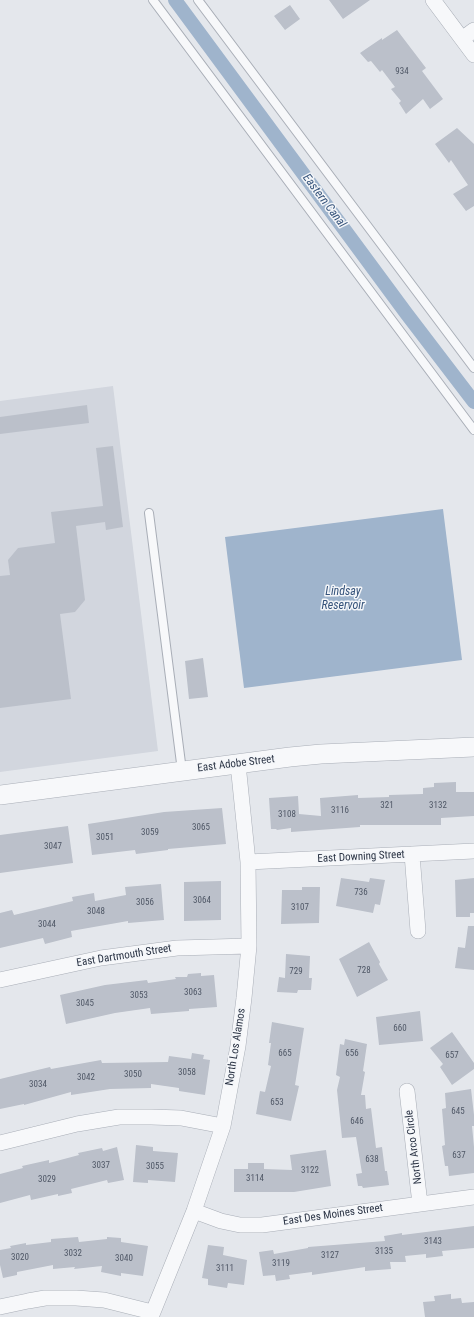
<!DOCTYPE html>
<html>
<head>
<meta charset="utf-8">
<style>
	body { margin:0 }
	canvas { display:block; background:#e4e7ec }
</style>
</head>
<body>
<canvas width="474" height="1317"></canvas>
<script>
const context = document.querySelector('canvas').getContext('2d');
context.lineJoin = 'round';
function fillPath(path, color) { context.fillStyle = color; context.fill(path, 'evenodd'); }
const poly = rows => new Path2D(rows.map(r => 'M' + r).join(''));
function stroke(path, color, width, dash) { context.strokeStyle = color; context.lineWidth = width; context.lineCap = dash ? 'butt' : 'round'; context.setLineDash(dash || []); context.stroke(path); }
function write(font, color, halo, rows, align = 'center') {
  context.font = font + ' "Roboto Condensed",sans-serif'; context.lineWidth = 3; context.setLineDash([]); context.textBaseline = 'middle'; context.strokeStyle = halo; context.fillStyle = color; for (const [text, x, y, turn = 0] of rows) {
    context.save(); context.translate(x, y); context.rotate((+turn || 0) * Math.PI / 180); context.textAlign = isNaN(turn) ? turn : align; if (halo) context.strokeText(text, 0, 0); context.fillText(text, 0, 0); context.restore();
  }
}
const built = poly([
	[113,386,158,751,0,772,0,401]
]);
const water = poly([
	[443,509,462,660,244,688,225,537]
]);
const canal = poly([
	[175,0,406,313,474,402]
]);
const building = poly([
	[329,0,370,0,343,19],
	[290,5,300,19,285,30,274,16],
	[397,30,426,68,422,71,443,99,430,109,423,99,406,114,399,103,401,101,391,89,395,87,382,70,380,72,371,61,368,62,360,53,382,38,382,40],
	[457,128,474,144,474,206,466,211,453,194,468,185,451,160,449,163,435,144],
	[87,405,89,423,0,434,0,417],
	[113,446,123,527,106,530,105,522,76,526,85,600,75,612,60,614,71,699,0,708,0,576,10,575,8,560,18,548,55,543,51,512,103,506,96,448],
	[203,658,208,697,189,699,185,661],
	[456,782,456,792,474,792,474,816,441,818,441,825,360,825,360,827,291,832,291,828,277,830,276,829,271,829,269,798,298,796,299,814,321,816,320,798,358,795,358,798,389,797,389,795,423,794,423,788,434,787,434,783],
	[222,808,226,844,168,849,168,850,136,854,135,850,92,855,88,824,164,812],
	[68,826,73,863,0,873,0,835],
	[341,878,369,882,370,878,385,880,380,905,375,904,373,913,336,906],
	[474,878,474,913,470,913,470,917,456,917,455,880],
	[221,881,221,920,184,921,184,882],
	[161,884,164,920,128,923,128,921,71,931,72,937,45,944,43,938,0,948,0,913,12,910,14,915,73,901,72,897,94,893,95,901,126,895,125,887],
	[302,887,320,887,319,923,281,924,282,890,302,890],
	[468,926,474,926,474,970,455,968,458,947,465,948],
	[369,942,380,962,379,964,388,980,357,997,339,959],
	[286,954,310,956,309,978,312,978,311,990,298,990,297,993,277,992,279,977,285,978],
	[201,973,201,976,214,975,217,1007,189,1009,189,1011,151,1014,150,1008,115,1013,66,1024,60,995,105,985,147,980,148,983,176,979,175,977,187,977,188,974],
	[420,1011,423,1041,379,1045,376,1017],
	[272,1022,304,1028,295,1085,299,1086,291,1121,256,1114,260,1091,265,1092,271,1066,268,1065,271,1043,269,1043],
	[452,1032,474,1063,474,1069,452,1085,440,1067,443,1064,430,1048],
	[345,1039,367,1044,363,1071,365,1072,361,1095,365,1095,366,1109,371,1108,376,1148,382,1147,385,1171,387,1171,389,1185,363,1188,362,1186,358,1186,356,1174,362,1173,356,1137,342,1138,337,1090,340,1077,336,1075,340,1044,344,1045],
	[192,1053,204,1055,203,1059,210,1060,205,1095,179,1091,179,1088,151,1084,151,1088,110,1089,71,1095,71,1092,24,1105,24,1104,0,1109,0,1079,50,1067,51,1069,101,1060,102,1063,168,1062,169,1056,191,1059],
	[471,1089,474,1115,474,1126,472,1126,474,1147,474,1173,449,1176,448,1166,445,1166,442,1146,445,1145,442,1109,446,1108,445,1093],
	[136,1145,153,1147,153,1151,178,1153,175,1182,148,1180,148,1183,133,1182],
	[117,1147,124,1180,108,1183,107,1180,71,1189,72,1193,58,1196,58,1194,31,1200,30,1195,0,1203,0,1174,23,1168,22,1166,49,1160,49,1163,79,1155,78,1153,102,1148,103,1151],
	[326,1150,331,1186,294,1192,234,1192,234,1169,248,1169,248,1163,264,1163,264,1169,292,1170,290,1155],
	[474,1226,474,1248,442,1251,443,1256,426,1258,426,1254,405,1256,406,1262,390,1262,391,1269,365,1271,365,1267,312,1275,312,1272,289,1275,290,1279,276,1281,275,1275,263,1276,259,1252,273,1250,274,1254,308,1248,308,1247,385,1241,384,1236,402,1233,402,1235],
	[78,1237,79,1242,107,1239,107,1237,121,1238,121,1242,148,1246,143,1276,121,1273,121,1276,101,1272,102,1266,74,1269,75,1267,53,1269,53,1265,17,1272,17,1275,3,1278,0,1265,0,1250,11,1248,10,1246,26,1243,26,1245,51,1242,51,1239],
	[208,1245,224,1247,223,1255,247,1260,244,1285,228,1283,227,1288,208,1285,208,1279,202,1278],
	[451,1294,451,1299,461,1298,462,1303,474,1302,474,1317,425,1317,423,1302,435,1301,434,1296]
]);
const service = poly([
	[153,0,474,430],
	[198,0,474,368],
	[149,513,182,771]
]);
const minor = poly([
	[433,0,474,55],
	[462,39,474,30],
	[412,854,418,931],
	[248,862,474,851],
	[0,980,101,958,177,948,249,946],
	[407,1091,420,1204],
	[0,1143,77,1124,119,1117,151,1117,181,1118,223,1126],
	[194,1211,221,1221,240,1225,262,1225,474,1197],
	[0,1307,28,1301,45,1298,76,1298,104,1300,152,1312],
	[151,1317,194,1211,223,1126,238,1046,244,998,249,946,248,862,238,764]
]);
const tertiary = poly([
	[0,795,290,757,321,754,474,747]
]);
const numberNames = [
	["934",402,72],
	["321",387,806],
	["3132",438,806],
	["3116",340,811],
	["3108",287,815],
	["3065",201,828],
	["3059",150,833],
	["3051",105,838],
	["3047",53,847],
	["736",361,893],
	["3064",202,901],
	["3056",145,903],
	["3107",300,908],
	["3048",96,912],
	["3044",47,925],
	["728",364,971],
	["729",296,972],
	["3063",193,993],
	["3053",139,996],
	["3045",85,1004],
	["660",400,1029],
	["665",285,1054],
	["656",352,1054],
	["657",452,1056],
	["3058",187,1073],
	["3050",133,1075],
	["3042",86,1078],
	["3034",38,1085],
	["653",277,1103],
	["645",458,1112],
	["646",357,1122],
	["637",459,1156],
	["638",372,1160],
	["3037",101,1166],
	["3055",155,1167],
	["3122",310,1171],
	["3114",255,1179],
	["3029",47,1180],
	["3143",433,1242],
	["3135",384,1252],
	["3032",73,1254],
	["3127",330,1256],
	["3020",20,1258],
	["3040",124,1259],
	["3119",281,1264],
	["3111",225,1269]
];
const streetNames = [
	["East Adobe Street",236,764,-7],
	["East Downing Street",361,857,-3],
	["East Dartmouth Street",124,956,-9],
	["North Los Alamos",236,1047,-81],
	["North Arco Circle",414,1147,-97],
	["East Des Moines Street",333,1215,-8]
];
const waterNames = [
	["Eastern Canal",324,201,53],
	["Lindsay",343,592],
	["Reservoir",343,606]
];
fillPath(built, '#d2d6de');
fillPath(water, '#9fb4cc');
stroke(canal, '#9fb4cc', 14);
fillPath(building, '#bbc0ca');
stroke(service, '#a9aeb7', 10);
stroke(minor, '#a9aeb7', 16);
stroke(tertiary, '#a9aeb7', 20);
stroke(service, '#f7f8fa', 8);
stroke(minor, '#f7f8fa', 15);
stroke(tertiary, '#f7f8fa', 19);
write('9px', '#4f5766', null, numberNames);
write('11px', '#2b3445', '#f4f6f9', streetNames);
write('italic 12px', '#34527a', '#f4f6f9', waterNames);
</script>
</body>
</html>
